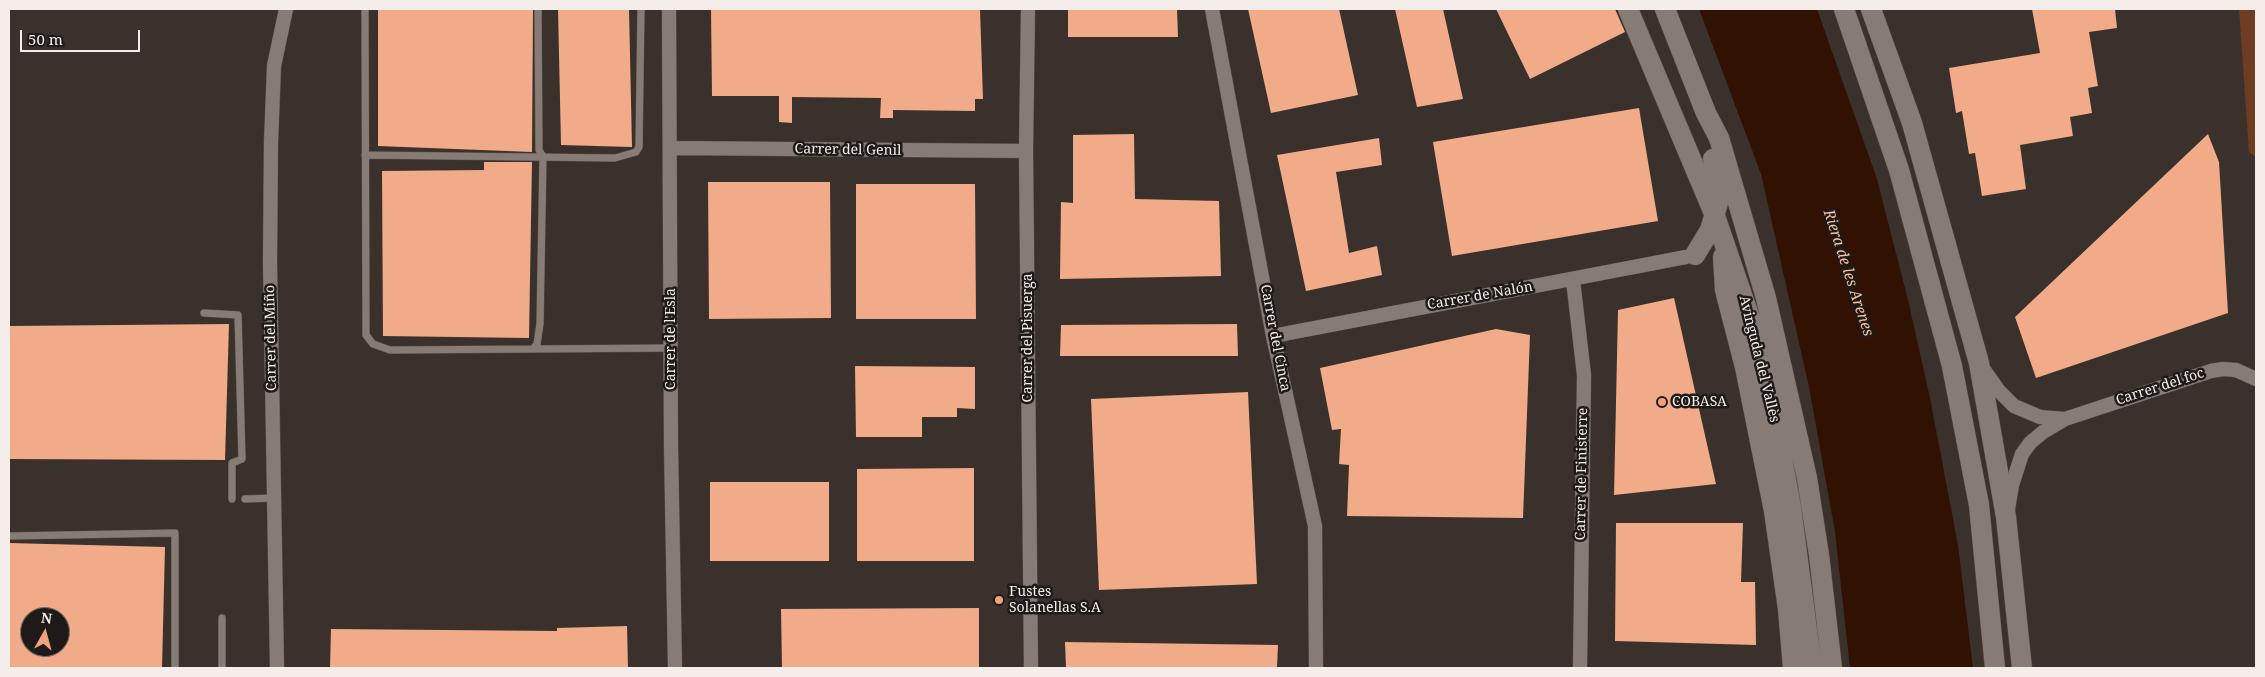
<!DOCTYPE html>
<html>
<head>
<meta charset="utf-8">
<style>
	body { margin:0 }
	#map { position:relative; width:2265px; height:677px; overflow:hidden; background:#3b312c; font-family:"Noto Serif",serif }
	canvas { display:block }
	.frame { position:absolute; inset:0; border:10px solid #f4edea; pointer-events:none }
	.north { position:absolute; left:20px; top:607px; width:50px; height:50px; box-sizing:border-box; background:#1f1a18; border:1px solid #746e6c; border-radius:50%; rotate:7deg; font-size:14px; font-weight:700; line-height:20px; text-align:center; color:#f4edea }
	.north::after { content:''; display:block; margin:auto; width:18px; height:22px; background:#f0a27a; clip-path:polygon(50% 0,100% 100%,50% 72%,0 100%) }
	.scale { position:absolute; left:20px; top:30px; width:120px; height:22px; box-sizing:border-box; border:2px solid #f4edea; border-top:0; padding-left:6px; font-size:15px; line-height:18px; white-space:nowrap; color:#f4edea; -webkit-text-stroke:4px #1f1a18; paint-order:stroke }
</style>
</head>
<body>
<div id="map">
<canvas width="2265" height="677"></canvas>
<div class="frame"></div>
<div class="north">N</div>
<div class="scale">50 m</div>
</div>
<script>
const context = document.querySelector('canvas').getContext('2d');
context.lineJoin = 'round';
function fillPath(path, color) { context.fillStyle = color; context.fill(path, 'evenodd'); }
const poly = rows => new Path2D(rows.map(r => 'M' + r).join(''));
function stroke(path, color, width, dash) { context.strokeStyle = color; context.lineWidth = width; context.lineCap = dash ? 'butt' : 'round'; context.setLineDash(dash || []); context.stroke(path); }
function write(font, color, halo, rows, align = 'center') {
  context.font = font + ' "Noto Serif",serif'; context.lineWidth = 5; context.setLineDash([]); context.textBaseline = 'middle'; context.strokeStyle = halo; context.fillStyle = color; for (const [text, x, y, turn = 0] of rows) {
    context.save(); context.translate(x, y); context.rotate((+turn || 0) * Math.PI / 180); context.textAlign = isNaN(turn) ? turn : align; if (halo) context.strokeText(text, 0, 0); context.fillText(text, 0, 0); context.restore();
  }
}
const green = poly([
	[2239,9,2256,9,2256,157,2249,152]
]);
const water = poly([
	[1699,9,1817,9,1877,179,1908,300,1930,398,1958,545,1973,668,1850,668,1835,532,1809,387,1761,174]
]);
const building = poly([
	[378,9,533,9,532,152,378,146],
	[558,9,629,9,632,147,561,145],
	[711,9,980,9,983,99,975,99,975,111,893,110,893,118,880,118,881,98,792,97,792,123,779,122,779,96,712,96],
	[1068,9,1177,9,1178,37,1068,37],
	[1248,9,1339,9,1358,95,1271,113],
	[1395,9,1443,9,1463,99,1417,107],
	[1496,9,1615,9,1625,32,1530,79],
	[2032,9,2115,9,2117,28,2089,32,2098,86,2088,88,2092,113,2070,117,2073,136,2020,145,2026,189,1982,196,1975,153,1969,154,1962,111,1956,113,1949,68,2040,53],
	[1639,108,1658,221,1452,256,1433,142],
	[1134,134,1135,199,1219,201,1221,276,1060,279,1061,202,1073,203,1073,135],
	[2208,134,2219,162,2228,313,2036,378,2015,317],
	[1379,138,1382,165,1336,172,1349,253,1377,246,1382,275,1306,291,1277,155],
	[484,162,532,162,529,338,383,336,382,171,484,170],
	[708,182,830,182,831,318,709,319],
	[856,184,975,184,976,319,856,319],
	[1674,298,1716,484,1614,495,1618,310],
	[229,324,225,460,9,459,9,326],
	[1237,324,1238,356,1060,356,1061,325],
	[1496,329,1530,335,1523,518,1347,516,1349,465,1339,464,1341,429,1332,430,1320,368],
	[855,366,975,367,975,409,957,408,957,417,922,417,922,437,856,437],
	[1248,392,1257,584,1099,590,1091,399],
	[974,468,974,561,857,561,857,469],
	[710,482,829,482,829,561,710,561],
	[1616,523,1743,523,1741,582,1755,582,1756,645,1615,641],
	[9,543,165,547,162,668,9,668],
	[30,617,60,617,60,647,30,647],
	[979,608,979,668,782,668,781,609],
	[627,626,628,668,330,668,331,629,557,631,557,628],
	[1065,642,1278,645,1277,668,1066,668]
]);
const lane = poly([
	[365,9,366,335,373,344,390,350,533,349,537,344,540,324,543,157,539,150,538,9],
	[365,155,615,158,636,152,639,147,641,9],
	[204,313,238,315,242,459,232,463,232,499],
	[533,349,671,348],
	[245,499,274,498],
	[9,536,175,533,175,668],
	[222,618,222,668]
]);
const street = poly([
	[669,9,671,446,675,668],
	[1028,9,1026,151,1031,668],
	[1212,9,1273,336,1315,526,1316,668],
	[671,148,1026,151],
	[1573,280,1584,375,1580,668],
	[1273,336,1686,257],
	[1982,367,1999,391,2014,406,2040,417,2065,419],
	[2008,509,2012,485,2022,454,2030,443,2043,432,2065,419,2211,371,2223,369,2236,370,2256,379],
	[277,668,270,262,271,143,274,66,286,9]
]);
const secondary = poly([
	[1628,9,1715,216,1754,330,1777,431,1791,507,1812,668],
	[1665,9,1706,113,1719,138,1766,298,1807,478,1819,555,1832,668],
	[1844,9,1899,170,1952,366,1979,505,1995,668],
	[1871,9,1912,123,1979,363,2006,517,2022,668],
	[1695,255,1710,230,1718,203,1718,180,1713,159],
	[1723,257,1725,290,1745,367,1774,511,1788,609,1793,668]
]);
const markers = [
	[1662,402,5,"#f0a27a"],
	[999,600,5,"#f0a27a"]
];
const streetNames = [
	["Carrer del Genil",848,150,1],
	["Carrer de Nalón",1480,296,-10],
	["Carrer del Miño",271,338,-91],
	["Carrer del Pisuerga",1028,338,-90],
	["Carrer del Cinca",1275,338,79],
	["Carrer de l'Esla",671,339,-90],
	["Avinguda del Vallès",1759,359,76],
	["Carrer del foc",2160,387,-18],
	["Carrer de Finisterre",1582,474,-89]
];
const poiNames = [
	["COBASA",1672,402],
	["Fustes",1009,592],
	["Solanellas S.A",1009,608]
];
const waterNames = [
	["Riera de les Arenes",1848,273,72]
];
fillPath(green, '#6e3c21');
fillPath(water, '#311202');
fillPath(building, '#f1ab88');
stroke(lane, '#59504c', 8);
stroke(street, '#59504c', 15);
stroke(secondary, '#59504c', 21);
stroke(lane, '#877b75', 7);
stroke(street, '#877b75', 14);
stroke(secondary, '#877b75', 20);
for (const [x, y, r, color] of markers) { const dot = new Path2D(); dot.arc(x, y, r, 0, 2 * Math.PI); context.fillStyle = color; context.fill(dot); stroke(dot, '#1f1a18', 2); }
write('14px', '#f4edea', '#1f1a18', streetNames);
write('14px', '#f4edea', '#1f1a18', poiNames, 'left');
write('italic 15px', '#f8c0a4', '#1f1a18', waterNames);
</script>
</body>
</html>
